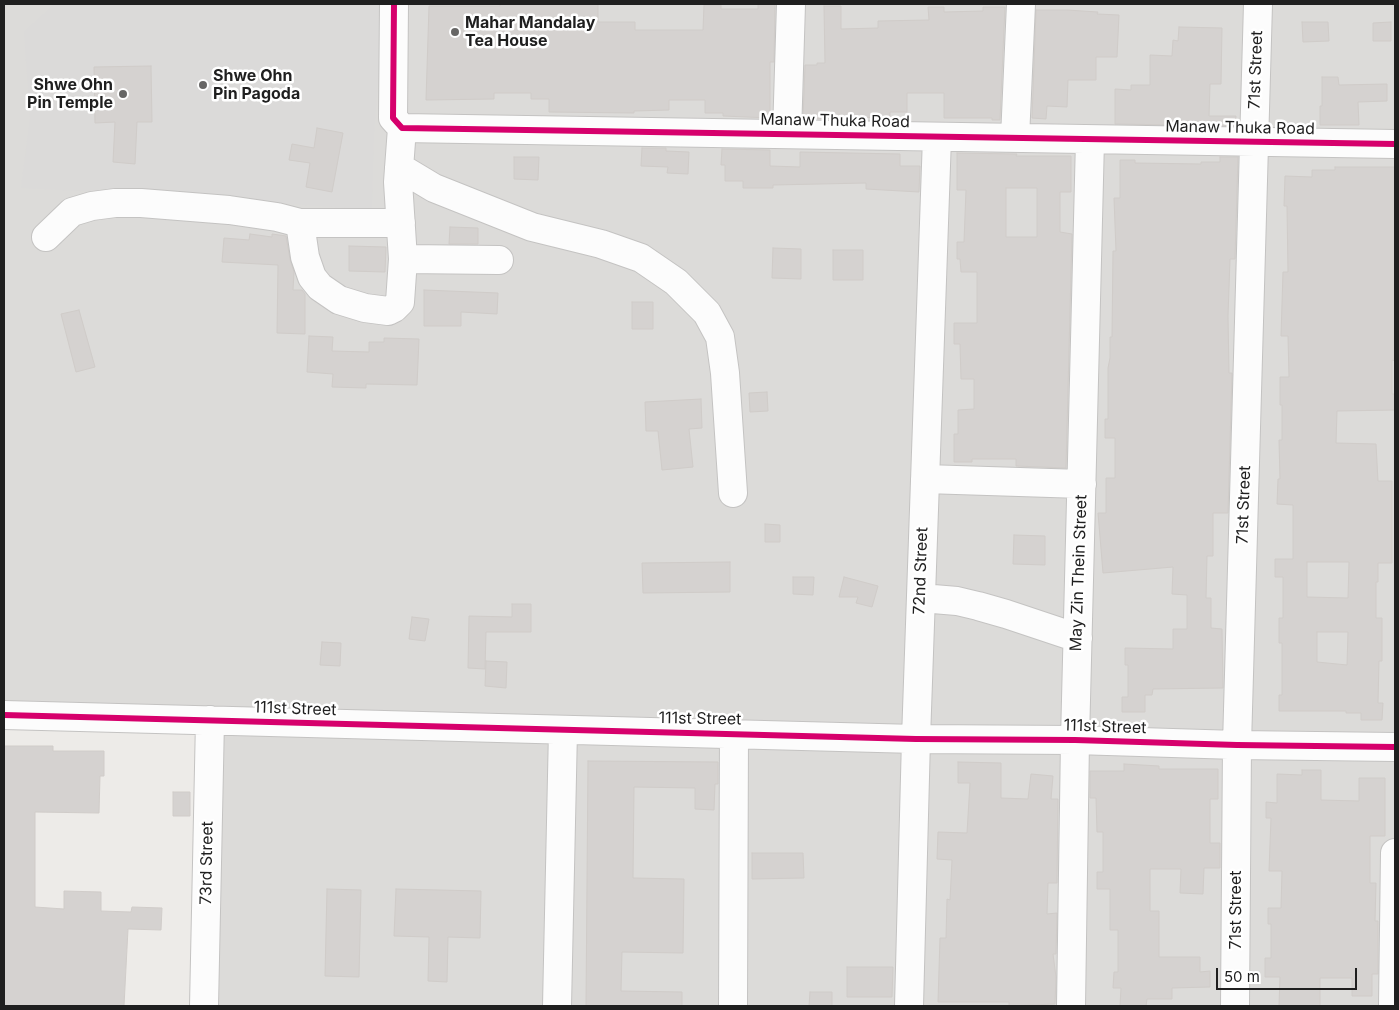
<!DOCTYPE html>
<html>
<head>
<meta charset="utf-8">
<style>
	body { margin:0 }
	#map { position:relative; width:1399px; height:1010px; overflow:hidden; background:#edebe8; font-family:Inter,sans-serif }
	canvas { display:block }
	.frame { position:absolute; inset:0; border:5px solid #1f1f1f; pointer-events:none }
	.scale { position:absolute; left:1216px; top:968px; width:141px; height:22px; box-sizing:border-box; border:2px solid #1f1f1f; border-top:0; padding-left:6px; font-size:15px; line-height:18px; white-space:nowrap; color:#1f1f1f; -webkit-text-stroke:4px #fff; paint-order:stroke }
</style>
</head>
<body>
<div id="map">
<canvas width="1399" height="1010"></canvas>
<div class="frame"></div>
<div class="scale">50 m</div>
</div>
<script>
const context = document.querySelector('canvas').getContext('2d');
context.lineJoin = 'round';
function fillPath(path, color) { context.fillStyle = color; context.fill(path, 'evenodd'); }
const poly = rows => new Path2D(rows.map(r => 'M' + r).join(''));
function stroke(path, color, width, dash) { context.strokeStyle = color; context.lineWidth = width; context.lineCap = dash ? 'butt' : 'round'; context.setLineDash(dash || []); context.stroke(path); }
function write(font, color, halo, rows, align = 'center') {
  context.font = font + ' Inter,sans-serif'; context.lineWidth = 5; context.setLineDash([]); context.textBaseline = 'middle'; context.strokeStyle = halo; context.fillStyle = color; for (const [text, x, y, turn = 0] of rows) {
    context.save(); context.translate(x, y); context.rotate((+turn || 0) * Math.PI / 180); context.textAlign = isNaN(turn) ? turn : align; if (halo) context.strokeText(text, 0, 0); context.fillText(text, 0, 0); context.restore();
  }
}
const residential = poly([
	[4,4,1395,4,1395,1006,214,1006,216,722,4,720]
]);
const religious = poly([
	[55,4,384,4,374,134,372,210,198,197,21,188,30,118,24,32]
]);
const building = poly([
	[500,4,598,4,598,22,635,22,635,30,703,30,704,5,721,5,721,9,758,9,758,4,775,4,774,62,770,62,770,118,723,116,723,113,705,113,705,100,669,100,669,110,634,111,634,113,549,112,549,99,531,99,531,93,494,93,494,99,426,100,429,6,500,6,500,4],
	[824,6,841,6,841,29,878,28,878,21,929,20,928,7,944,7,944,12,983,11,983,7,1005,7,1000,120,992,120,992,118,944,118,944,93,907,93,907,112,890,112,890,117,803,119,805,65,817,65,817,63,825,63,824,6],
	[1036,10,1067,10,1098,12,1097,14,1119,15,1117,57,1096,57,1096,80,1068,80,1067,107,1047,106,1046,119,1032,118,1036,10],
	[1302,22,1328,22,1329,41,1303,42,1302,22],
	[1391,22,1391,41,1373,41,1373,23,1391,22],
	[1179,27,1222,28,1221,84,1210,84,1209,116,1236,116,1235,126,1115,124,1115,89,1131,90,1131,85,1150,85,1150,55,1172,56,1173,40,1178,41,1179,27],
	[151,66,152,122,137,122,135,164,113,162,115,122,95,123,94,67,151,66],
	[1322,77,1338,77,1339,85,1387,84,1387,101,1358,102,1359,125,1320,125,1320,106,1322,106,1322,77],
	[317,128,343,133,332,192,306,187,310,163,289,160,292,144,314,148,317,128],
	[642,148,666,148,666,151,689,152,688,174,667,173,668,167,641,166,642,148],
	[722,149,770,150,770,166,800,167,800,152,900,154,900,166,920,166,919,192,866,189,866,183,773,185,773,188,743,188,743,181,725,181,725,165,721,165,722,149],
	[957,153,1017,154,1016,156,1071,156,1071,192,1060,192,1060,232,1072,234,1066,468,1016,466,1016,459,972,459,972,462,954,462,954,434,958,434,958,410,974,409,974,379,961,379,960,344,954,344,954,323,977,323,977,272,961,272,960,259,957,259,957,242,964,242,966,190,957,190,957,153],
	[1006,188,1037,188,1037,237,1006,237,1006,188],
	[514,157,539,157,538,180,514,179,514,157],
	[1220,157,1238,157,1235,259,1230,259,1228,316,1229,373,1232,373,1228,513,1213,513,1213,556,1207,556,1206,598,1211,598,1211,628,1222,629,1223,688,1153,689,1152,695,1145,695,1145,712,1122,712,1122,697,1128,697,1128,665,1125,665,1125,648,1173,649,1173,629,1187,629,1187,595,1172,594,1173,567,1103,573,1098,513,1106,513,1106,478,1115,478,1115,438,1105,438,1105,419,1108,419,1108,368,1110,358,1110,337,1112,337,1113,251,1116,251,1114,198,1120,198,1120,160,1135,160,1135,163,1201,164,1201,162,1220,162,1220,157],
	[1335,167,1395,167,1395,361,1392,360,1392,394,1395,394,1395,410,1337,411,1336,443,1376,444,1378,481,1392,481,1392,563,1378,563,1378,582,1376,582,1376,618,1382,618,1382,661,1379,661,1378,703,1383,703,1382,720,1361,720,1361,713,1346,713,1346,711,1279,711,1279,695,1282,695,1282,643,1279,643,1279,618,1283,618,1283,577,1275,577,1275,559,1293,559,1293,505,1277,504,1278,479,1280,479,1279,440,1282,440,1282,405,1280,405,1280,377,1289,377,1288,336,1281,336,1283,272,1288,272,1287,206,1284,206,1285,176,1312,177,1312,170,1335,170,1335,167],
	[1307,562,1349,562,1348,598,1307,597,1307,562],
	[1317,632,1348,632,1347,665,1317,662,1317,632],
	[450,227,478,228,478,244,449,244,450,227],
	[250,234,272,237,272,234,286,236,290,259,294,272,293,290,302,290,305,294,305,334,277,333,278,265,222,262,224,238,249,240,250,234],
	[349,246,386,247,385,272,349,271,349,246],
	[773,248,801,249,801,279,772,278,773,248],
	[833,250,863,250,863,280,833,280,833,250],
	[424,290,498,293,497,314,461,312,461,326,424,326,424,290],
	[632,302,653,302,653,329,632,329,632,302],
	[79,310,95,367,76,372,61,314,79,310],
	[309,336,333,337,332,351,369,352,369,342,384,342,384,338,419,339,417,385,366,384,366,388,332,387,333,374,307,372,309,336],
	[767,392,768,411,750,412,749,393,767,392],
	[701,399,702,428,689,429,693,467,662,470,658,431,646,431,645,402,701,399],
	[765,524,780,525,780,542,765,542,765,524],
	[1014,535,1045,536,1045,565,1013,564,1014,535],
	[730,562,730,592,643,593,642,563,730,562],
	[793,577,814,577,813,595,793,594,793,577],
	[844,577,878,586,872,607,856,603,858,597,839,597,844,577],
	[512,604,531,604,531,632,486,632,485,669,468,668,469,616,512,617,512,604],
	[412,617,429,619,425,641,409,639,412,617],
	[322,642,341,643,340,666,320,665,322,642],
	[486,661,507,662,506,688,485,686,486,661],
	[4,746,53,746,53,751,104,751,104,776,100,776,99,813,35,812,35,907,64,909,64,891,101,892,101,911,131,912,132,907,162,908,161,930,128,929,124,1006,4,1006,4,746],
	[588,761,718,762,718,784,715,784,714,810,695,809,695,788,634,787,633,878,684,879,683,953,622,952,621,991,682,992,682,1006,586,1006,588,761],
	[958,762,1001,763,1001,798,1028,799,1031,774,1053,776,1051,799,1058,799,1057,883,1048,883,1047,914,1057,913,1056,954,1053,954,1056,977,1055,1004,1009,1006,1009,1002,938,1002,940,938,946,938,947,899,950,900,952,860,937,859,938,832,967,833,970,783,958,783,958,762],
	[1124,764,1159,766,1159,769,1218,769,1218,799,1210,799,1210,843,1220,843,1220,868,1204,868,1203,894,1180,893,1181,869,1150,869,1150,911,1159,911,1159,957,1200,957,1200,972,1210,971,1210,987,1172,988,1172,999,1147,999,1146,1006,1120,1006,1121,988,1113,988,1114,972,1118,972,1118,930,1110,930,1110,889,1097,889,1097,872,1103,872,1103,832,1097,832,1096,798,1090,798,1090,771,1124,771,1124,764],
	[1302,770,1321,770,1321,800,1359,801,1359,778,1385,778,1385,836,1370,836,1370,883,1376,883,1375,921,1378,921,1378,974,1372,974,1372,996,1352,996,1352,978,1320,978,1320,1006,1279,1006,1280,977,1265,977,1265,958,1271,958,1271,924,1268,924,1268,908,1281,908,1282,871,1269,871,1271,818,1266,818,1266,802,1277,803,1277,774,1302,775,1302,770],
	[173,792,190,792,190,816,173,816,173,792],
	[752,853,803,853,804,878,752,879,752,853],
	[327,889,361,890,359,977,325,976,327,889],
	[396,889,481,891,480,938,448,937,447,982,428,981,429,937,394,936,396,889],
	[847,967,893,967,892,997,847,997,847,967],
	[810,992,832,992,832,1006,809,1006,810,992]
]);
const minor = poly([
	[394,4,393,118,402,128,1395,144],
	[787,134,791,4],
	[1015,138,1021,4],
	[399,167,434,188,532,227,601,244,641,258,676,282,707,313,720,337,725,373,733,493],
	[300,223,305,257,312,277,320,287,339,300,365,308,388,311,394,308,400,302,403,259,398,182,402,128],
	[46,237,72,212,92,206,115,203,141,203,229,210,277,217,300,223,401,223],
	[403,259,499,260],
	[925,479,1082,484],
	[921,598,957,601,978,606,1006,614,1078,638],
	[4,715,916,739,1075,740,1237,745,1395,747],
	[204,1006,210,720],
	[557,1006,563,730],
	[733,1006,734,734],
	[909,1006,916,739,937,137],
	[1071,1006,1075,740,1090,140],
	[1235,1006,1237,745,1258,4],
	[1393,1006,1395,853]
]);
const cycleway = poly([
	[394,4,393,118,402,128,1395,144],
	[4,715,916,739,1075,740,1237,745,1395,747]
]);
const markers = [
	[455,32,5,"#676665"],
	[203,85,5,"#676665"],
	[123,94,5,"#676665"]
];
const poiNames = [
	["Mahar Mandalay",465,23],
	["Tea House",465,41],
	["Shwe Ohn",213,76],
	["Pin Pagoda",213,94],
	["Shwe Ohn",113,85,"right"],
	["Pin Temple",113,103,"right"]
];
const streetNames = [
	["71st Street",1256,70,-88],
	["Manaw Thuka Road",835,121,1],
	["Manaw Thuka Road",1240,128,1],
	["71st Street",1244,505,-88],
	["72nd Street",921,571,-88],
	["May Zin Thein Street",1079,573,-88],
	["111st Street",295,709,2],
	["111st Street",700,719,1],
	["111st Street",1105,727,2],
	["73rd Street",207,863,-89],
	["71st Street",1236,910,-90]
];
fillPath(residential, '#dcdbd9');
fillPath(religious, '#dbdad9');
fillPath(building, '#d5d2d0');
stroke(building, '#d0ccc9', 1);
stroke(minor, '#c4c3c2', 30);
stroke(minor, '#fcfcfc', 28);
stroke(cycleway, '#d6006c', 6);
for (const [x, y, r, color] of markers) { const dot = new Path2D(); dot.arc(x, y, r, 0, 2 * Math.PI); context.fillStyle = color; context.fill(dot); stroke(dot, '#fff', 2); }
write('bold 16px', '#1f1f1f', '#fff', poiNames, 'left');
write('16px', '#1f1f1f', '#fff', streetNames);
</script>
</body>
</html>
